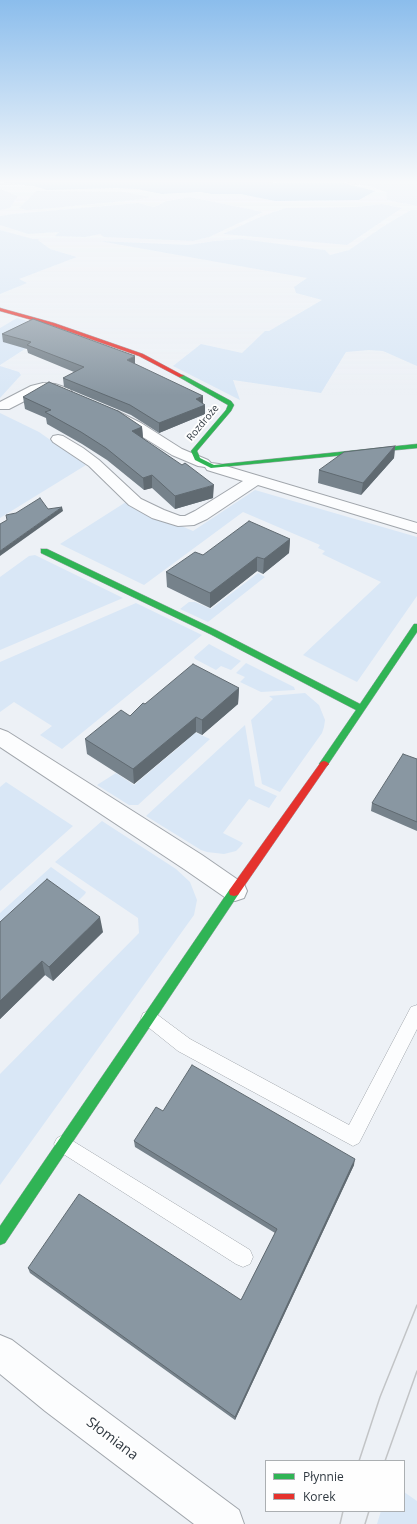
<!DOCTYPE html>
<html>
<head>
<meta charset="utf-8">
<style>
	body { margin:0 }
	#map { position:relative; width:417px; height:1524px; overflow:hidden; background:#edf1f6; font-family:"Open Sans",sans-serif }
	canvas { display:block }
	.legend { position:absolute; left:265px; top:1460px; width:140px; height:52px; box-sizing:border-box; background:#fefefe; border:1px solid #abafb2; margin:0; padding:5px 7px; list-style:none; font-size:12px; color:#2f3840 }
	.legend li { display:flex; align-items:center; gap:8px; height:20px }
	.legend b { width:20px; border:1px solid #abafb2 }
</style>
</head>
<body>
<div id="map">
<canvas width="417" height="1524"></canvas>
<ul class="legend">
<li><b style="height:5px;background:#30b455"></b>Płynnie</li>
<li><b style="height:5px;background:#e5322d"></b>Korek</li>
</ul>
</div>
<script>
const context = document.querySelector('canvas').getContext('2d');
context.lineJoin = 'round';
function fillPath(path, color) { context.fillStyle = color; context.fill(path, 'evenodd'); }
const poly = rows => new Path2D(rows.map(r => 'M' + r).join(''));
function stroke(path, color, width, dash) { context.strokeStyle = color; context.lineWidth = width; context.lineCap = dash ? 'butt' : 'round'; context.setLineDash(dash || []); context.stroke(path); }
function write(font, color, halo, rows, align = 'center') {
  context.font = font + ' "Open Sans",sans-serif'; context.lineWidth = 4; context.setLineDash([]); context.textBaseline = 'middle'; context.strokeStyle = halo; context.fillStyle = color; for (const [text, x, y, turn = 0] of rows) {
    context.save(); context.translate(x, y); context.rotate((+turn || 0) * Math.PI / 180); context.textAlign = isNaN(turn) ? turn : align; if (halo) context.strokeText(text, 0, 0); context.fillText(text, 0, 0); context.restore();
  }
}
const green = poly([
	[338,181,417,181,417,206,387,200,386,192,369,186],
	[0,189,18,196,10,208,0,210],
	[36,191,124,192,152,197,135,200,42,209,26,210,19,208],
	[190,197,263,212,209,237,193,241,104,237,100,234,85,237,55,236,59,232,28,234,0,225,0,216,13,214,138,203,154,207,167,201],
	[382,204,402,208,347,245,223,234,260,217,285,208,356,207],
	[411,210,417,210,417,366,383,351,369,350,346,352,321,393,233,380,240,400,173,366,201,344,242,353,265,331,269,331,322,300,296,293,294,287,307,278,99,241,189,245,214,241,242,239,325,250,330,255,349,250,384,226],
	[0,230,33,239,39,239,38,240,50,249,77,257,19,279,27,283,0,294],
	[17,318,56,329,0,365,0,328],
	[0,366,19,372,21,375,0,398],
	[0,413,39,432,86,465,0,518],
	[255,490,417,537,417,596,357,682,303,655,381,582,322,554,325,551,318,548,320,545,243,512,144,585,60,544,126,502,193,531],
	[35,555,123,598,0,650,0,577,29,556],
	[258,573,265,577,208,622,180,609,189,602,195,602,211,609],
	[136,603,202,635,62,749,40,735,52,726,14,702,0,712,0,662],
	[209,644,241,661,231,670,221,666,216,670,195,659,194,657],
	[246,663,294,687,295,690,261,692,240,682,245,677,236,673],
	[305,693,319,705,325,720,324,727,322,733,280,792,262,784,251,720,273,699,269,696],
	[245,725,255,786,277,796,269,808,249,799,223,833,243,843,240,847,236,851,224,854,207,852,201,850,146,816],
	[192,731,210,739,138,805,129,805,97,785,116,773,134,785,185,742,181,740],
	[6,782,73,826,0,891,0,787],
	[102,821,176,869,190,882,197,900,194,915,0,1185,0,1074,139,933,138,918,55,862],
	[51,867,86,892,85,894,71,908,0,939,0,913],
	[404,1492,417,1501,417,1524,377,1524,381,1511,404,1511]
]);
const water = poly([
	[256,181,278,183,343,183,375,191,359,200,275,201,240,194,212,194,200,192,162,194,137,189,116,188,47,190,34,186,0,182]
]);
const lane = poly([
	[417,1005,417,1029,359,1143,353,1146,178,1051,143,1023,141,1018,143,1013,149,1011,155,1013,190,1039,349,1125,411,1007,417,1005],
	[63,1135,250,1250,253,1257,250,1264,243,1267,236,1264,57,1150,54,1144,57,1138,63,1135]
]);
const street = poly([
	[43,383,55,384,70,389,72,392,70,395,65,396,44,391,9,409,0,409,0,402,31,386,43,383],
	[117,411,141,423,182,449,208,460,211,463,219,464,417,523,417,533,258,485,207,519,194,525,178,526,152,518,129,505,89,466,53,442,51,439,53,436,58,435,63,436,83,448,99,460,141,499,164,510,180,516,185,516,195,511,243,481,207,470,205,467,198,466,172,455,112,418,110,415,112,412,117,411],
	[0,729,8,732,202,855,244,884,247,891,244,898,235,901,226,898,184,869,0,747,0,729],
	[0,1335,12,1340,71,1385,239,1510,244,1524,194,1524,45,1411,0,1374,0,1335]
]);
const fast = poly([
	[179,375,183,375,231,401,234,405,231,411,197,451,200,458,214,465,417,444,417,448,211,468,195,460,191,451,226,410,228,405,179,377,179,375],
	[41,549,47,549,216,630,360,704,414,624,417,624,417,632,327,766,324,767,319,764,356,710,210,634,41,553,41,549],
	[234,888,238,889,239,892,238,895,5,1243,0,1245,0,1226,230,889,234,888]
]);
const jam = poly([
	[0,308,54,323,143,354,184,376,179,377,139,356,50,325,0,311,0,308],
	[324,761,327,762,329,764,327,766,238,895,234,896,230,895,229,892,230,889,321,762,324,761]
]);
const tram = poly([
	[359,1461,380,1397,417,1305],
	[385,1461,417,1371],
	[340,1524,343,1511],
	[365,1524,369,1511]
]);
const wall = poly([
	[2,334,135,364,203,404,205,414,159,433,131,415,64,387,63,378,74,372,28,353,27,349,3,342],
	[23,397,142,427,143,438,213,498,175,509,152,488,144,490,107,460,82,444,47,424,46,418,25,409],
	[395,446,394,458,361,495,318,483,319,470],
	[290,539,289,553,263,574,257,571,210,608,167,587,166,572,203,555],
	[239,688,238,704,202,735,196,732,134,784,87,754,85,739,130,716],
	[417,759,417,831,371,811,372,803],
	[0,922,103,932,53,981,45,975,0,1019],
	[163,1111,354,1165,235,1420,30,1273,28,1268,241,1300,275,1233,135,1147,134,1141]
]);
const shadedWall = poly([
	[135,356,135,365,127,360],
	[203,396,203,405,196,399],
	[205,405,205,414,159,433,159,423],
	[142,427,143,439,132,431],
	[395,446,394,458,361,495,363,483],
	[152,475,152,488,144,490,143,478],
	[214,485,213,498,175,509,175,496],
	[62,507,63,511,0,556,0,551],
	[290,539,289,553,263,574,264,559],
	[257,557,257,571,210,608,210,593],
	[239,688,238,704,202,735,202,720],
	[196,717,196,732,134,784,133,769],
	[100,917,103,932,53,981,49,967],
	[42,961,45,975,0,1019,0,1001],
	[355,1159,354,1165,235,1420,235,1417]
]);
const building = poly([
	[33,319,135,356,127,360,203,396,196,399,205,405,159,423,130,405,63,378,84,367,27,345,31,342,2,334,33,319],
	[49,382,118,411,142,427,132,431,182,465,185,463,214,485,175,496,152,475,143,478,106,448,81,432,45,412,51,410,23,397,49,382],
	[395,446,363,483,319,470,344,452,395,446],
	[40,498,48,509,62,507,0,551,0,524,7,520,6,515,16,513,40,498],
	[249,521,290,539,264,559,257,557,210,593,166,572,195,552,203,555,249,521],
	[193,664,239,688,202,720,196,717,133,769,85,739,121,710,130,716,143,703,145,704,193,664],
	[403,754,417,759,417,822,372,803,403,754],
	[47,879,100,917,49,967,42,961,0,1001,0,922,47,879],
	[192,1065,355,1159,235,1417,28,1268,79,1194,241,1300,277,1229,134,1141,156,1107,163,1111,192,1065]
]);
const farStreetnames = [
	["Rozdroże",203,423,-50]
];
const nearStreetnames = [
	["Słomiana",112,1439,37]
];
fillPath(green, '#d9e7f6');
fillPath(water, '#9fcaf2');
stroke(lane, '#a1a6ac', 1);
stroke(street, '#a1a6ac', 2);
stroke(fast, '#a1a6ac', 1);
stroke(jam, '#a1a6ac', 1);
fillPath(lane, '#fcfdfe');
fillPath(street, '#fcfdfe');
fillPath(fast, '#30b455');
fillPath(jam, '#e5322d');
stroke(tram, '#c2c4c6', 1.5);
fillPath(wall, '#76828b');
fillPath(shadedWall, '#606a71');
fillPath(building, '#8997a2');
stroke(building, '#606a71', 1);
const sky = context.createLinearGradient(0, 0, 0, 395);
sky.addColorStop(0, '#8bbdec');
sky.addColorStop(0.46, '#f7f9fb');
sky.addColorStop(1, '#f7f9fb00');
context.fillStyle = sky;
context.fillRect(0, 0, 417, 395);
write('10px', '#2f3840', '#fefefe', farStreetnames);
write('14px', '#2f3840', '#fefefe', nearStreetnames);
</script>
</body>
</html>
